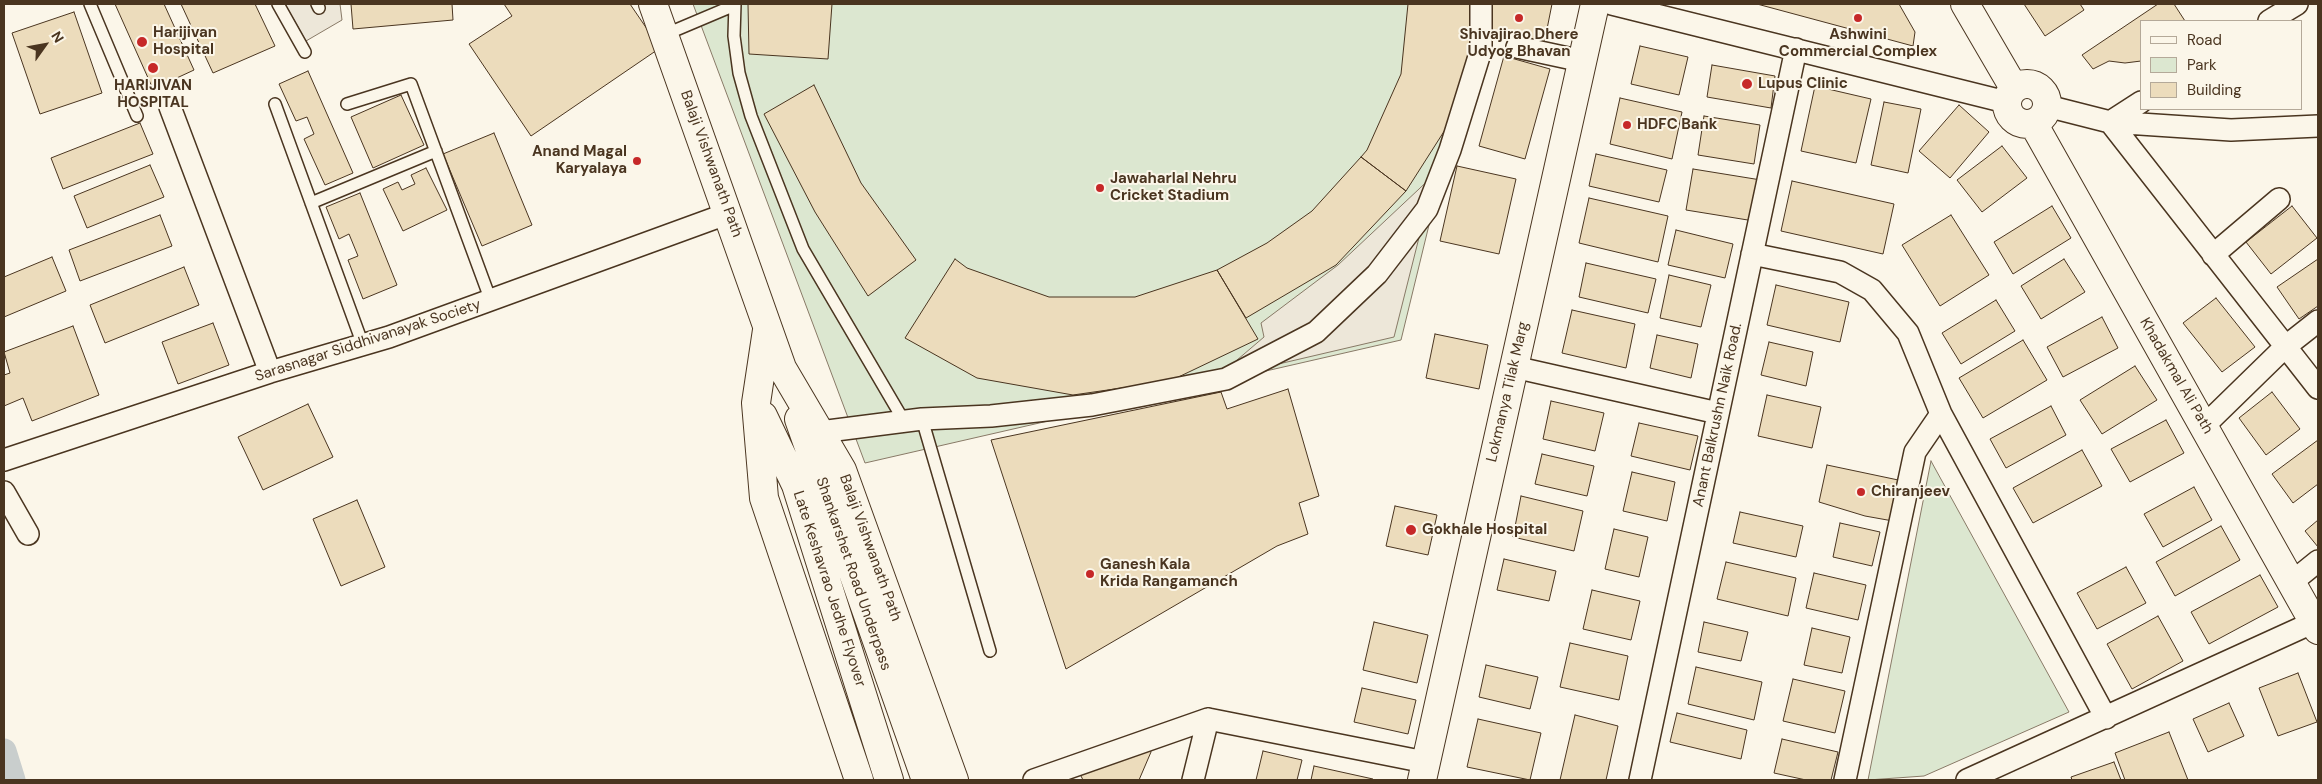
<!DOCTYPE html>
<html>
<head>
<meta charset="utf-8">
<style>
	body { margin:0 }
	#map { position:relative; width:2322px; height:784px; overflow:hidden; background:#fbf6e9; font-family:"DM Sans",sans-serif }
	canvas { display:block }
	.frame { position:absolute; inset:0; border:5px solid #4a3520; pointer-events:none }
	.legend { position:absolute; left:2140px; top:20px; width:162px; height:90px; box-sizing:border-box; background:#fbf6e9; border:1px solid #b4a999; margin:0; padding:6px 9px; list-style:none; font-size:15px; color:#4a3520 }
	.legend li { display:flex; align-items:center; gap:10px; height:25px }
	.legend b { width:25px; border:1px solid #b4a999 }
	.north { position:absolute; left:20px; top:20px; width:50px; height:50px; -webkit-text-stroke:4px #fbf6e9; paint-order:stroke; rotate:58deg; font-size:14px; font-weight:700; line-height:20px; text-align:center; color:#4a3520 }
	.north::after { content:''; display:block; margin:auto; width:18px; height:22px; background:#4a3520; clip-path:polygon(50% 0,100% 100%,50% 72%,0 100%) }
</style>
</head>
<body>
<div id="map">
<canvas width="2322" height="784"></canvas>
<div class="frame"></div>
<ul class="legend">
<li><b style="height:6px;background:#fbf6e9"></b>Road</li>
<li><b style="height:14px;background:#dce7d0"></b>Park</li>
<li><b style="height:14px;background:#ecdcbc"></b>Building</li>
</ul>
<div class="north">N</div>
</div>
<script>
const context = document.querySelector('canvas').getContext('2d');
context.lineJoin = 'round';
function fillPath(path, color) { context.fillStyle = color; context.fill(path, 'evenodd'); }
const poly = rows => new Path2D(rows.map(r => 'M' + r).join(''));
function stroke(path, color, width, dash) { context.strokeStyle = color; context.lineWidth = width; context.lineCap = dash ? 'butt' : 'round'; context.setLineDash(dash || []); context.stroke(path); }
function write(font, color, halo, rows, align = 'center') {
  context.font = font + ' "DM Sans",sans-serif'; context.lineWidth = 4; context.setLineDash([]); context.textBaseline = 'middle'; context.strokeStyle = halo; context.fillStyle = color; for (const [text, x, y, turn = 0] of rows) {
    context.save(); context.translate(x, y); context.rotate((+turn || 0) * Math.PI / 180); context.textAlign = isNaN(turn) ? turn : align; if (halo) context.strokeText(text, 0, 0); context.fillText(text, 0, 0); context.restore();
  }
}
const green = poly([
	[693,4,1480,4,1475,36,1401,340,865,463,693,4],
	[1931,461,2069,712,1924,776,1868,780,1931,461]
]);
const parking = poly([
	[285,4,340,4,342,20,306,41,285,4],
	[1435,174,1394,337,1240,373,1237,360,1264,337,1261,323,1338,265,1435,174]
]);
const canal = poly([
	[4,751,13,780]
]);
const building = poly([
	[115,4,164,4,194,70,153,89,115,4],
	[181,4,255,4,275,46,213,73,181,4],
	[351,4,452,4,453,20,353,29,351,4],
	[504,4,630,4,660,48,531,136,469,44,512,16,504,4],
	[748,4,832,4,828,59,749,54,748,4],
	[1408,4,1470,4,1470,47,1450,122,1406,191,1361,157,1367,150,1401,74,1408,4],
	[1492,4,1552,4,1544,44,1486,32,1492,4],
	[1757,4,1899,4,1915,32,1913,46,1757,4],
	[2024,4,2080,4,2084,10,2045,36,2024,4],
	[2158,4,2174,4,2185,21,2141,21,2141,61,2125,63,2109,61,2093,69,2082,55,2158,4],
	[74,12,102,93,40,114,12,33,74,12],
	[1640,46,1688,57,1679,95,1631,84,1640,46],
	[1504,56,1550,69,1525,159,1479,146,1504,56],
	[1712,65,1775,76,1771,108,1707,97,1712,65],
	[308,71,353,173,325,185,304,139,314,134,307,117,296,121,279,84,308,71],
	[814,85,861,183,916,260,868,296,815,212,764,114,814,85],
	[1815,86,1871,99,1856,163,1801,151,1815,86],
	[401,95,424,145,373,168,351,117,401,95],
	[1620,98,1682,112,1672,159,1610,144,1620,98],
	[1884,102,1921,109,1908,173,1871,165,1884,102],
	[1959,105,1989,132,1950,178,1919,151,1959,105],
	[1704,116,1760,125,1754,164,1698,155,1704,116],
	[140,123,153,154,63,189,51,158,140,123],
	[494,133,532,225,482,246,443,154,494,133],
	[2002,146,2027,178,1982,212,1957,180,2002,146],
	[1596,154,1667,170,1659,202,1589,186,1596,154],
	[1361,157,1406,191,1336,265,1246,318,1217,270,1267,243,1312,211,1361,157],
	[150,165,164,197,87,228,74,196,150,165],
	[1457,166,1516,179,1499,254,1440,241,1457,166],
	[426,168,447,210,403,231,383,189,398,182,402,190,415,184,411,175,426,168],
	[1693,169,1761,180,1754,221,1686,210,1693,169],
	[1792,181,1894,204,1883,254,1781,231,1792,181],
	[360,193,397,285,363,299,348,260,358,256,349,234,339,239,326,207,360,193],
	[1589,198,1668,216,1658,262,1579,243,1589,198],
	[2052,206,2071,238,2013,274,1994,242,2052,206],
	[2292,206,2317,238,2271,274,2246,242,2292,206],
	[160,215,172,246,80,281,69,250,160,215],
	[1951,215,1989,275,1940,306,1902,245,1951,215],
	[1676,230,1733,244,1725,278,1668,265,1676,230],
	[52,257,66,291,4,317,4,277,52,257],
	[955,259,967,268,1049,297,1135,297,1217,270,1258,339,1170,381,1073,395,977,378,905,338,955,259],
	[2064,259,2085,292,2041,319,2021,286,2064,259],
	[2318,259,2318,306,2299,319,2277,287,2318,259],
	[1586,263,1656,279,1648,313,1579,297,1586,263],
	[184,267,199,305,105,343,90,305,184,267],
	[1669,275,1711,285,1701,327,1660,318,1669,275],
	[1776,285,1849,302,1840,342,1767,325,1776,285],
	[2216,298,2255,347,2222,372,2183,323,2216,298],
	[1996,300,2015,331,1961,364,1942,333,1996,300],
	[1572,310,1635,324,1626,368,1562,353,1572,310],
	[2102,317,2118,348,2063,377,2047,347,2102,317],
	[213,323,229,365,178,384,162,342,213,323],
	[73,326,99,395,32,421,23,398,4,406,4,375,10,373,4,352,73,326],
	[1435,334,1488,345,1479,389,1426,378,1435,334],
	[1657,335,1698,344,1691,378,1650,368,1657,335],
	[2023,340,2047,380,1983,418,1959,378,2023,340],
	[1769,342,1813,352,1806,386,1761,375,1769,342],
	[2135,366,2157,400,2102,434,2080,400,2135,366],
	[1288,389,1319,496,1299,503,1308,534,1277,546,1066,669,991,440,1221,392,1227,409,1288,389],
	[2272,392,2300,429,2266,455,2239,418,2272,392],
	[1767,395,1821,407,1812,448,1758,436,1767,395],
	[1551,401,1604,413,1595,451,1543,439,1551,401],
	[308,404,333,457,263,490,238,437,308,404],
	[2051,406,2066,435,2006,468,1990,439,2051,406],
	[2166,420,2184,453,2130,482,2111,449,2166,420],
	[1639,423,1698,436,1690,470,1631,456,1639,423],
	[2318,440,2318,484,2293,503,2272,474,2318,440],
	[2082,450,2102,486,2033,523,2013,488,2082,450],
	[1542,454,1594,466,1587,496,1535,484,1542,454],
	[1827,465,1903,481,1893,521,1865,516,1819,502,1827,465],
	[1632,472,1675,482,1667,521,1623,511,1632,472],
	[2194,487,2212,520,2163,547,2144,514,2194,487],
	[1521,496,1583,511,1574,551,1513,537,1521,496],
	[357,500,385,567,341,586,313,519,357,500],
	[1395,506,1437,515,1428,555,1386,546,1395,506],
	[1740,512,1803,526,1796,557,1733,543,1740,512],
	[2318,520,2318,547,2305,531,2318,520],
	[1840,523,1880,532,1872,566,1833,557,1840,523],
	[2221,526,2240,560,2175,596,2156,562,2221,526],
	[1614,529,1648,537,1639,577,1605,569,1614,529],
	[1504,559,1556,571,1549,601,1497,590,1504,559],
	[1726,562,1796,578,1788,616,1717,599,1726,562],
	[2126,567,2146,603,2097,629,2077,593,2126,567],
	[1814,573,1866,585,1858,620,1806,608,1814,573],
	[2260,575,2278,607,2209,644,2191,612,2260,575],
	[1592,590,1640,601,1631,640,1583,629,1592,590],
	[2158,616,2183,661,2132,689,2107,644,2158,616],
	[1374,622,1428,635,1417,683,1363,670,1374,622],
	[1704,622,1748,632,1741,661,1698,652,1704,622],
	[1812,628,1850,637,1842,673,1804,665,1812,628],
	[1570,643,1628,656,1619,700,1560,687,1570,643],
	[1486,665,1538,677,1530,709,1479,697,1486,665],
	[1696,667,1762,682,1754,720,1688,704,1696,667],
	[2298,673,2317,722,2278,736,2259,688,2298,673],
	[1793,679,1845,691,1835,733,1783,721,1793,679],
	[1362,688,1416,700,1408,734,1354,722,1362,688],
	[2229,703,2244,736,2208,752,2193,719,2229,703],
	[1677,713,1747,730,1741,759,1670,742,1677,713],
	[1575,715,1618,726,1606,780,1560,780,1575,715],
	[1478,719,1541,733,1530,780,1467,767,1478,719],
	[2169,732,2188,780,2125,780,2115,753,2169,732],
	[1782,739,1838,752,1831,780,1806,780,1774,773,1782,739],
	[1149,745,1151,752,1139,780,1083,780,1080,774,1149,745],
	[1263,751,1302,760,1297,780,1256,780,1263,751],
	[2114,762,2121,780,2072,780,2071,777,2114,762],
	[1314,766,1373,779,1372,780,1311,780,1314,766]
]);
const lane = poly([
	[90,4,137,116],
	[278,4,305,52],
	[317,4,319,8],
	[735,4,734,36,739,73,751,116,803,249,904,421],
	[664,35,735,5],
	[275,104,363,345],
	[347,104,411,84,491,301],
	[311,203,436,151],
	[922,419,990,651]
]);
const street = poly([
	[1612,4,2006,102],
	[2269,21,2297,4],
	[1517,47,1582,61],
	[2141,102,2110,122,2318,388],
	[2047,106,2110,122,2231,130,2318,126],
	[170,107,270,372],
	[1752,254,1840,272,1872,290,1908,333,1941,414,2106,718],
	[2213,255,2279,199],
	[1514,367,1718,413],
	[2204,426,2285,347,2318,321],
	[820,432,922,419,991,416,1092,405,1226,379,1316,332,1377,274,1427,209,1450,150,1481,50,1481,4],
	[4,460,270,372,389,337,729,213],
	[4,492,28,534],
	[2292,582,2318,561],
	[1034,780,1208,719,1425,762],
	[1193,780,1208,719],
	[1640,780,1796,49],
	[1845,780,1915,452,1941,414],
	[1967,780,2314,622]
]);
const secondary = poly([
	[1965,4,2014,88],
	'2007 104a20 20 0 1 1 40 0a20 20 0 1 1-40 0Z',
	[2033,123,2318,630],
	[1422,780,1595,4]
]);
const highway = poly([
	[653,4,782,368,842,470,954,780],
	[767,330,756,403,764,498,859,780],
	[763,416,796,485,889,780],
	[799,419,926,780]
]);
const markers = [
	[1519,18,5,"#c62828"],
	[1858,18,5,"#c62828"],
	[142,42,6,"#c62828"],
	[153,68,6,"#c62828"],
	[1747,84,6,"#c62828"],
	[1627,125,5,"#c62828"],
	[637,161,5,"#c62828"],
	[1100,188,5,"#c62828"],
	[1861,492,5,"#c62828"],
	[1411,530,6,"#c62828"],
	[1090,574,5,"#c62828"]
];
const poiNames = [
	["Harijivan",153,33],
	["Hospital",153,50],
	["Shivajirao Dhere",1519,35,"center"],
	["Udyog Bhavan",1519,52,"center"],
	["Ashwini",1858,35,"center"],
	["Commercial Complex",1858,52,"center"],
	["Lupus Clinic",1758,84],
	["HARIJIVAN",153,86,"center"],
	["HOSPITAL",153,103,"center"],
	["HDFC Bank",1637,125],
	["Anand Magal",627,152,"right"],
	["Karyalaya",627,169,"right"],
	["Jawaharlal Nehru",1110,179],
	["Cricket Stadium",1110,196],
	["Chiranjeev",1871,492],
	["Gokhale Hospital",1422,530],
	["Ganesh Kala",1100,565],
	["Krida Rangamanch",1100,582]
];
const streetNames = [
	["Balaji Vishwanath Path",711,164,70],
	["Sarasnagar Siddhivanayak Society",368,341,-18],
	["Khadakmal Ali Path",2176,376,60],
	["Lokmanya Tilak Marg",1508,392,-77],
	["Anant Balkrushn Naik Road.",1718,415,-78],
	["Balaji Vishwanath Path",870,548,70],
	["Shankarshet Road Underpass",853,574,71],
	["Late Keshavrao Jedhe Flyover",829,589,72]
];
fillPath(green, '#dce7d0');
stroke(green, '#887966', 1);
fillPath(parking, '#ede7d9');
stroke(parking, '#887966', 1);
stroke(canal, '#c9cecd', 25);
fillPath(building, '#ecdcbc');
stroke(building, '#4a3520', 1);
stroke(lane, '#4a3520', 14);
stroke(street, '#4a3520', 24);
stroke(secondary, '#4a3520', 30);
stroke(highway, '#4a3520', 30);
stroke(lane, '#fbf6e9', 11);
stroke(street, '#fbf6e9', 21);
stroke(secondary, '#fbf6e9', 28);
stroke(highway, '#fbf6e9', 28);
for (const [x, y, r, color] of markers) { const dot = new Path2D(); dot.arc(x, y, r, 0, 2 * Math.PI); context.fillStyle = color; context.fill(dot); stroke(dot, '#fbf6e9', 2); }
write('bold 15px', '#4a3520', '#fbf6e9', poiNames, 'left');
write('15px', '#4a3520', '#fbf6e9', streetNames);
</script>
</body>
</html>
